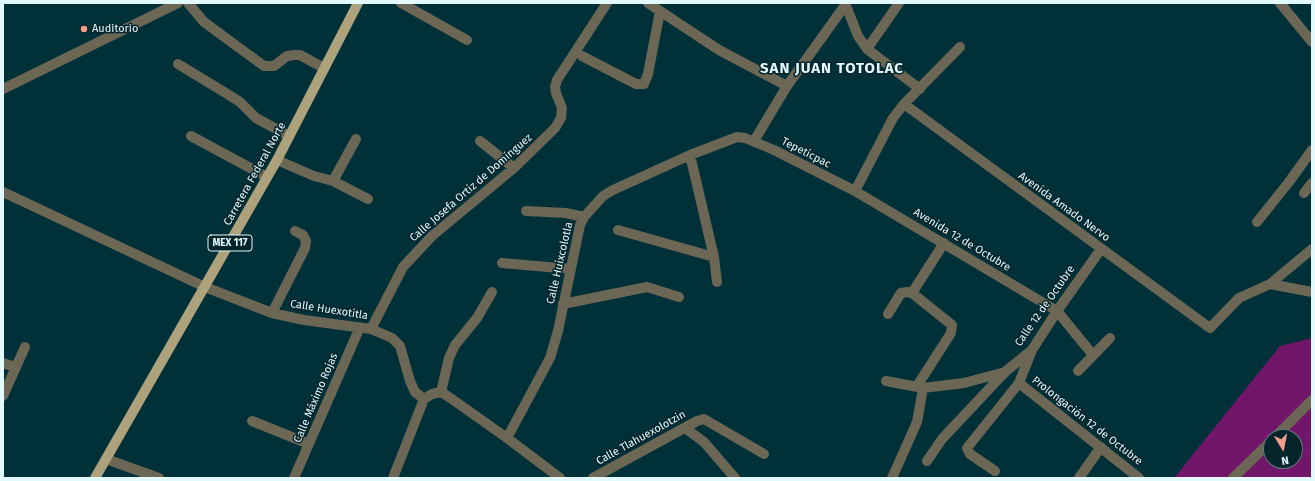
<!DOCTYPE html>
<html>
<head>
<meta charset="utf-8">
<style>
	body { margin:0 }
	#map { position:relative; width:1315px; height:481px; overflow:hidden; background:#003139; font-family:"Fira Sans",sans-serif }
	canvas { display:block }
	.frame { position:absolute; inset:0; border:4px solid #e2f9fe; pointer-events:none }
	.north { position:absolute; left:1263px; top:429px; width:40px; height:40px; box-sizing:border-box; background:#06252b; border:1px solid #5e7a7f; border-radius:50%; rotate:170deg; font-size:11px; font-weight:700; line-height:16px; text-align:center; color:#e2f9fe }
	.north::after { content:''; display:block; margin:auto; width:14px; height:18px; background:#f49d8b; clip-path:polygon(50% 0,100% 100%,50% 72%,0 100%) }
</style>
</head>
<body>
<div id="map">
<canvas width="1315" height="481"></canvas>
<div class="frame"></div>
<div class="north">N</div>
</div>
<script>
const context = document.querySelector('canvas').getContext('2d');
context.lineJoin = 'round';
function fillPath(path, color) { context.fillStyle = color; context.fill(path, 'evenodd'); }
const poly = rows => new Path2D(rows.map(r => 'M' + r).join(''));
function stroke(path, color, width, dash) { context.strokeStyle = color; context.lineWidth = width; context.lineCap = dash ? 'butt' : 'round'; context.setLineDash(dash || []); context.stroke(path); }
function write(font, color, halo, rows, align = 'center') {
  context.font = font + ' "Fira Sans",sans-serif'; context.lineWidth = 3; context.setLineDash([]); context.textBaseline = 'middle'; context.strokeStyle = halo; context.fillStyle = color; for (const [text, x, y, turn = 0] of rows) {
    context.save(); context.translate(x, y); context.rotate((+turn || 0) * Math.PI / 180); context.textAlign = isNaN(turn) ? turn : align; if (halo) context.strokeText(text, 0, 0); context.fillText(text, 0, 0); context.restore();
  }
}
const green = poly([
	[1312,338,1312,478,1174,478,1280,346],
	[1271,437,1295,437,1295,461,1271,461]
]);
const street = poly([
	[188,3,204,22,264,66,274,66,287,56,294,55,300,55,324,68],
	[401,3,467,40],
	[648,3,719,50,787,86],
	[845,3,858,36,867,49,920,89],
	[1280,3,1312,42],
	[867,49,899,3],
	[582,56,636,84,644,84,648,74,660,11],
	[178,64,229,95,240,102,256,118,289,136],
	[3,89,178,3],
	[904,104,1210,328,1239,298,1270,284,1312,249],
	[191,136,267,177],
	[480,141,514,168],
	[754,141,787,86,846,4],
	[690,155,714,257,717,282],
	[277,160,314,176,333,181,368,199],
	[333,181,356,139],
	[855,191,893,118,904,104,960,47],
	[3,192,205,287,272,313,304,320,371,329,392,338,400,346,410,381,415,392,424,399],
	[1304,193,1312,183],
	[526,211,566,213,584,217],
	[1257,222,1289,182,1312,150],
	[618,230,714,257],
	[502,263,571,269],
	[1270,284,1312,292],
	[912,293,944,243],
	[563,304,647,287,679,297],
	[272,313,305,248,306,241,303,235,295,231],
	[888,314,901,293,907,292,912,293,952,325,951,333,917,386],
	[371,329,403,267,432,236,514,168,555,128,561,118,562,108,556,93,555,87,557,80,607,3],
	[3,363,15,367],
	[1078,371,1110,338],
	[886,381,923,388,964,383,1005,372,1032,350,1057,311,1101,249],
	[1019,383,1139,478],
	[441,392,449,358,455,345,477,318,492,292],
	[3,396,25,347],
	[424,399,432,394,441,392,449,397,507,438,560,478],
	[252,421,309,444],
	[685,428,704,442,735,478],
	[1275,437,1312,400],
	[507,438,550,358,558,331,580,225,584,217,603,196,613,190,690,155,737,137,745,138,774,150,855,191,1057,311,1093,355],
	[106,459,159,478],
	[927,461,942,439,1005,372],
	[995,471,970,454,967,448,1019,383,1032,350],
	[294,478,360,327],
	[393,478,424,399],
	[593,478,697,421,704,419,764,454],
	[892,478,917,422,923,388],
	[1079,478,1101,447],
	[1233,478,1271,441]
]);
const primary = poly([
	[95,478,277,160,358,3]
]);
const markers = [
	[84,29,4,"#f49d8b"]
];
const shields = [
	[230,243,44]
];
const shieldNames = [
	["MEX 117",230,243]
];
const poiNames = [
	["Auditorio",92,29]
];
const streetNames = [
	["Tepeticpac",806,153,27],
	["Carretera Federal Norte",255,174,-61],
	["Calle Josefa Ortiz de Domínguez",471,188,-41],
	["Avenida Amado Nervo",1064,207,36],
	["Avenida 12 de Octubre",962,240,31],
	["Calle Huixcolotla",560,263,-77],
	["Calle 12 de Octubre",1045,306,-55],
	["Calle Huexotitla",329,310,9],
	["Calle Máximo Rojas",316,398,-67],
	["Prolongación 12 de Octubre",1087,421,38],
	["Calle Tlahuexolotzin",641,438,-29]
];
const districtNames = [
	["SAN JUAN TOTOLAC",832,69]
];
fillPath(green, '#72166a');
stroke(street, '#6c6655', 10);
stroke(primary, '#aea27d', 10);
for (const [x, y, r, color] of markers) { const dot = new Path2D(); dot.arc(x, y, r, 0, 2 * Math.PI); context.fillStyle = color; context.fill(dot); stroke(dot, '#06252b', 1.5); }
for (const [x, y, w] of shields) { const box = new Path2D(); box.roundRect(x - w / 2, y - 8, w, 16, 3); context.fillStyle = '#06252b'; context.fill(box); stroke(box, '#e2f9fe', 1); }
write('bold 10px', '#e2f9fe', null, shieldNames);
write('11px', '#e2f9fe', '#06252b', poiNames, 'left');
write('11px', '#e2f9fe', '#06252b', streetNames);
context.letterSpacing = '1px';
write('bold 15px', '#e2f9fe', '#06252b', districtNames);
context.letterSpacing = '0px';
</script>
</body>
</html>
